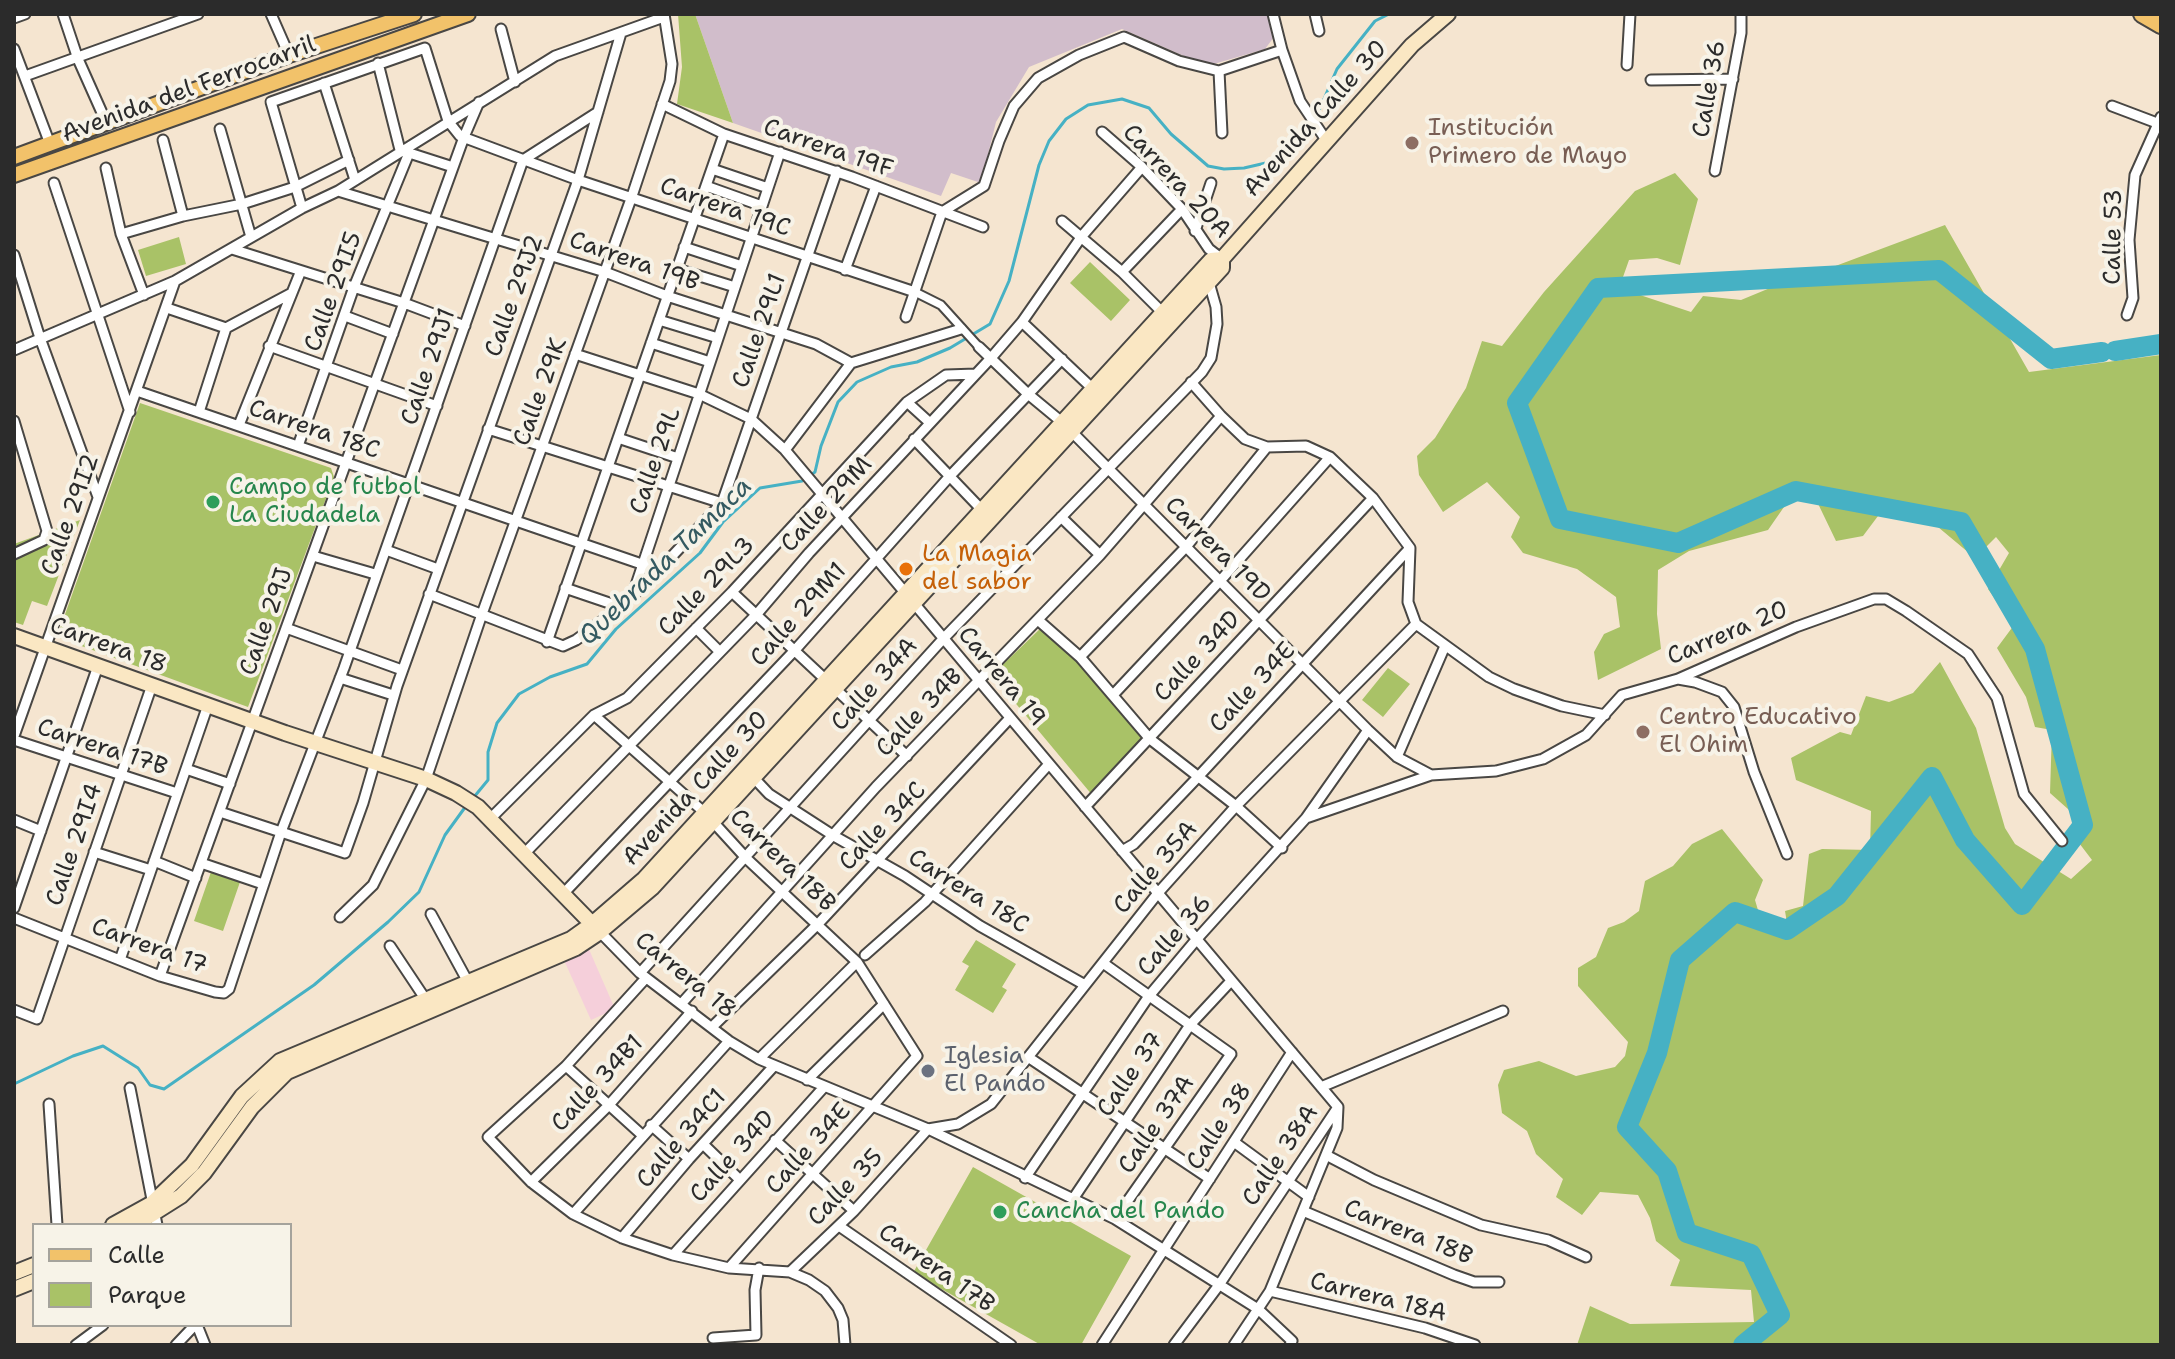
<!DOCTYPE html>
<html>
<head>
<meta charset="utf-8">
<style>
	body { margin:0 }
	#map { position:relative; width:2175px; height:1359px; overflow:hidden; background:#f5e5d0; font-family:"Shantell Sans",sans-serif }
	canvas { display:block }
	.frame { position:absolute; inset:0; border:16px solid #2b2b2b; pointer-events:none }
	.legend { position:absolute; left:32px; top:1223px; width:260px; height:104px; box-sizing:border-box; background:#f7f3e8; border:2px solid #a5a39c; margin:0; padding:10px 14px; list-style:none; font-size:24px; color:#2b2b2b }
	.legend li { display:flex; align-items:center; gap:16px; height:40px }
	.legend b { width:40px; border:2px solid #a5a39c }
</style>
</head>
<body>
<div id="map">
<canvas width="2175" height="1359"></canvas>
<div class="frame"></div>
<ul class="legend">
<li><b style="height:10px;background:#f2c26a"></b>Calle</li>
<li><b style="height:22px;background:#a9c267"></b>Parque</li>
</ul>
</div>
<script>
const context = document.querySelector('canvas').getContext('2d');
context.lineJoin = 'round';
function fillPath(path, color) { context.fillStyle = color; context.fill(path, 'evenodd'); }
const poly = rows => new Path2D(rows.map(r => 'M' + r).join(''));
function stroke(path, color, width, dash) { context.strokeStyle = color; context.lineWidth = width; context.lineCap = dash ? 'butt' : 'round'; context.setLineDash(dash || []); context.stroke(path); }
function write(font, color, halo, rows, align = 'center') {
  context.font = font + ' "Shantell Sans",sans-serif'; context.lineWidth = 8; context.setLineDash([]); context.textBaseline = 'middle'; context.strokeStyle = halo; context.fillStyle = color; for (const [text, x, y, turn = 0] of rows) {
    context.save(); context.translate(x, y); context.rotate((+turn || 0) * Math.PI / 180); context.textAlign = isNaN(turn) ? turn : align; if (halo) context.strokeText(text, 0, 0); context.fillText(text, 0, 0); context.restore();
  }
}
const built = poly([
	[588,947,615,1009,591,1020,563,958]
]);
const industrial = poly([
	[695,14,1268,14,1274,37,1265,49,1207,66,1122,29,1029,67,996,122,981,183,951,173,941,196,733,123]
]);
const green = poly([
	[678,14,695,14,733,123,677,104,682,67],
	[1675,173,1698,199,1680,265,1657,258,1629,260,1623,277,1640,295,1691,312,1703,296,1741,300,1770,288,1802,285,1814,274,1945,225,2029,372,2161,355,2161,1345,1577,1345,1590,1306,1630,1324,1754,1322,1751,1290,1670,1286,1680,1260,1656,1241,1650,1218,1638,1195,1600,1192,1582,1215,1556,1197,1563,1179,1536,1154,1527,1131,1502,1113,1498,1085,1504,1070,1539,1061,1576,1076,1615,1067,1625,1056,1628,1042,1578,986,1578,968,1596,957,1608,928,1624,922,1639,911,1645,881,1673,866,1692,844,1722,829,1763,880,1755,900,1763,927,1768,929,1787,923,1785,911,1803,906,1809,854,1822,849,1870,850,1871,811,1796,780,1791,758,1840,732,1851,735,1866,696,1889,702,1913,693,1940,662,1976,728,2005,828,2015,844,2071,879,2092,860,2076,839,2087,826,2050,793,2052,730,2035,727,2026,697,1997,648,2014,625,1988,589,2009,553,1996,537,1975,558,1938,527,1884,508,1863,536,1836,541,1810,487,1793,494,1768,530,1689,551,1658,570,1657,614,1661,649,1598,680,1594,652,1604,634,1620,627,1616,597,1577,569,1523,553,1511,537,1520,517,1487,482,1443,512,1419,475,1417,456,1435,438,1466,388,1482,341,1502,346,1544,292,1635,191],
	[179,237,186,264,146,276,138,250],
	[1090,262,1130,300,1111,321,1070,283],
	[140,403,331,468,334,477,248,707,57,637],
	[80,520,47,606,32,601,23,625,14,622,14,544],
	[1043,626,1146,734,1093,796,992,675],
	[1388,668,1410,684,1383,717,1362,700],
	[211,872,240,882,223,931,194,921],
	[976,940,1016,964,1002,987,1007,990,993,1013,955,990,969,966,962,962],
	[973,1167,1131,1256,1081,1345,1041,1345,913,1273]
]);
const stream = poly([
	[474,797,488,780,488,752,497,723,519,694,550,677,587,664,616,629,700,553,723,522,760,488,802,481,815,472,821,446,838,402,857,382,891,367,917,362,950,348,990,324,1009,281,1039,165,1049,141,1066,119,1088,105,1122,99,1149,108,1171,134,1208,166,1224,169,1244,168,1270,162,1284,153,1314,122,1337,69,1375,21,1389,14],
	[14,1084,73,1056,103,1046,138,1068,150,1085,164,1089,314,985,388,922,419,892,445,835,466,806]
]);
const river = poly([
	[2115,351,2161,344],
	[1743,1345,1780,1315,1751,1254,1687,1233,1667,1171,1627,1127,1657,1053,1680,960,1735,912,1787,930,1837,896,1932,777,1965,840,2022,905,2083,825,2035,649,1961,522,1796,491,1678,543,1560,519,1517,403,1598,288,1939,270,2051,359,2102,352]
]);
const pedestrian = poly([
	[915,292,941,305,979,347]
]);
const minor = poly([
	[63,14,78,59,107,124],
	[271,14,289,55],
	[1273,14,1282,50,1300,101,1326,140],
	[1315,14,1319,31],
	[14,18,25,14],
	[501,29,515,82],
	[14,49,50,144],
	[378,63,400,150,453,167],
	[1627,65,1630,14],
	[1219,71,1222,133],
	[25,76,198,14],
	[1651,80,1733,79],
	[324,83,355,180],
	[662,104,724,134,852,177,983,227],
	[2112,106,2157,123],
	[220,129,251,237],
	[1102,132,1142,167,1182,209,1209,249,1222,259],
	[163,140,183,216],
	[106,168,121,234,144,295],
	[712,169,768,188],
	[1715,171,1741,33,1741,14],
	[54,183,130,412],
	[706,186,762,206],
	[338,191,605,272,667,296,816,344,851,363],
	[302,208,271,102,425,48,448,121,460,136,578,180,915,292],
	[1062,221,1122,272,1163,313],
	[1195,231,1211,183],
	[121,234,183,216,242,204,295,187,349,160],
	[684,247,742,266],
	[232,249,404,303,465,326],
	[14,255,40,338,98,497],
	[677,269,735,287],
	[845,270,876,186],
	[1122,272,1182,209],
	[167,308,226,328,290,294],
	[2127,315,2133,298,2129,240,2135,175,2161,117],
	[345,316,393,334],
	[906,317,942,212,984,186,999,141,1014,106,1038,78,1079,55,1124,37,1179,61,1219,71,1282,50],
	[659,320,718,338],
	[1022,322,1093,389],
	[651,343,710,362],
	[269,346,437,406],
	[979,347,1028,394,1063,423,1368,730,1397,757,1431,775],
	[14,350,175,281,302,208,338,191,555,56,664,17],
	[575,354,699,394,751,419,785,450,1338,1107],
	[1191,382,1221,416,1245,439,1267,447,1306,446,1330,457,1373,498,1410,548,1408,602,1416,624,1489,677,1514,689,1562,706,1605,715],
	[137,391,659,570],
	[907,402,929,422],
	[199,412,226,328],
	[14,421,47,531,44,540,14,554],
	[239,425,300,273],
	[488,429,722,503],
	[618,438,678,458],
	[914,439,982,510],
	[298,446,354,287,409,153],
	[785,450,851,363,961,329],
	[1061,517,1100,555],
	[386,550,438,569],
	[313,556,375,574],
	[565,588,621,607],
	[732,592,907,756],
	[429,594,563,646,576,640,621,607,659,570,722,503,837,171],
	[633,594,780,152],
	[1038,620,1080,657,1150,739,1236,806,1282,848],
	[286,628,402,670],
	[696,628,720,652],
	[547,642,724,134],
	[1080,657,1186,547,1267,447],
	[340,678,393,695],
	[1678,679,1695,682,1722,692,1734,707,1754,772,1787,854],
	[1113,695,1220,581,1330,457],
	[594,715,705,813,747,859,857,962,917,1056,729,1268],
	[14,736,175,281],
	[14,740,177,793],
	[1397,757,1445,646],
	[186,769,230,784],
	[753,777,769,794,834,836,905,876,980,926,1085,985],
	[1085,807,1373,498],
	[220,812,345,853,363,803,397,686,578,180,621,33],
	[1306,818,1431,775,1496,771,1543,759,1586,735,1622,695,1678,679,1796,627,1874,599,1886,599,1906,611,1968,654,1997,698,2024,794,2062,841],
	[490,819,594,715,627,698,732,592,907,402,946,375,976,374],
	[14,820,41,831],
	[1122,851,1134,844,1198,777,1410,548],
	[94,852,151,870],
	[524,854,756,615,809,553,991,358,1022,322,1082,236,1142,167],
	[154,861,196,878],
	[201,863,263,884],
	[563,894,795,650,950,476,1062,359],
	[14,908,98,666],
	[431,914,468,982],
	[340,917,373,885,426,779,482,614,632,196,670,81,672,64,664,14],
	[14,918,160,976,215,992,224,993,229,989,281,832,344,668,523,160,598,112],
	[600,932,640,973,729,1041,759,1059,928,1129,1115,1219,1258,1309,1292,1341,1290,1345],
	[390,946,426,1000],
	[865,955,925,902,1049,764],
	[120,960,208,705],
	[1103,963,1231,1054,1115,1219],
	[640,973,943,639,1202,372,1211,358,1217,324,1216,307,1208,279],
	[160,976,464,137,479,102],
	[646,978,566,1066,488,1137,531,1182,573,1214,622,1238,673,1255,729,1268,790,1272,809,1280,825,1291,838,1308,843,1320,845,1345],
	[682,1003,876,787,1100,555,1221,416],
	[14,1010,37,1019,152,685],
	[712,1027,818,924,1010,718],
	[1028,1057,1210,1179],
	[759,1059,857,962],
	[566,1066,642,1135],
	[807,1080,884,1004],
	[1321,1087,1503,1011],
	[130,1088,157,1225],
	[49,1104,57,1225],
	[651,1125,689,1159],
	[775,1140,854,1211],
	[1234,1142,1309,1197],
	[703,1144,739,1179],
	[1326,1155,1374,1180,1481,1225,1548,1240,1586,1257],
	[1025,1178,1149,996,1196,940,1306,818,1368,730],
	[531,1182,608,1106,692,1011],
	[1073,1199,1190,1025,1231,981],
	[1303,1211,1454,1275,1474,1282,1499,1282],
	[573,1214,729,1041],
	[839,1226,1011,1345],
	[622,1238,689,1159,773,1067],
	[673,1255,824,1087],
	[790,1272,854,1211,928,1129,958,1124,991,1104,1158,893,1236,806,1416,624],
	[1270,1291,1425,1328,1475,1345],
	[197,1325,205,1345],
	[713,1338,756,1335,755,1290,759,1268],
	[76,1345,103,1325],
	[176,1345,195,1325],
	[1102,1345,1292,1052],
	[1174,1345,1219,1285,1338,1107],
	[1234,1345,1270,1291,1337,1128,1338,1107]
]);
const secondary = poly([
	[14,636,285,733,426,779,456,793,478,807,597,929],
	[113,1225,151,1204,192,1165,242,1096,280,1061,571,939,592,924,644,879,1211,260,1222,259],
	[135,1225,181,1196,204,1173,252,1107,287,1072,576,948,600,932,652,888,1222,268,1222,259,1412,45,1448,14],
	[14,1273,34,1265],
	[14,1289,34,1281]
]);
const primary = poly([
	[14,157,289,55,414,14],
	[14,175,468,14]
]);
const trunk = poly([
	[2142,14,2161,25]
]);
const markers = [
	[1412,143,8,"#8d6e63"],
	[213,502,8,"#2e9e5b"],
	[906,569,8,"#e8710a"],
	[1643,732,8,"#8d6e63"],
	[928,1071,8,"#6b7280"],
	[1000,1212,8,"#2e9e5b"]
];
const streetNames = [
	["Calle 36",1710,89,-80],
	["Avenida del Ferrocarril",189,90,-20],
	["Avenida Calle 30",1316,119,-48],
	["Carrera 19F",828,149,19],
	["Carrera 20A",1176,182,47],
	["Carrera 19C",725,208,19],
	["Calle 53",2114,237,-89],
	["Carrera 19B",634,262,19],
	["Calle 29I5",334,292,-70],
	["Calle 29J2",515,296,-70],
	["Calle 29L1",760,331,-71],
	["Calle 29J1",429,367,-71],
	["Calle 29K",541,392,-70],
	["Carrera 18C",314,430,19],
	["Calle 29L",656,461,-71],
	["Calle 29M",827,505,-47],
	["Calle 29I2",71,515,-70],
	["Carrera 19D",1217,550,45],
	["Calle 29L3",707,587,-46],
	["Calle 29M1",799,615,-48],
	["Calle 29J",267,622,-70],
	["Carrera 20",1728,634,-23],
	["Carrera 18",108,646,20],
	["Calle 34D",1198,657,-47],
	["Carrera 19",1001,677,50],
	["Calle 34A",875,685,-48],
	["Calle 34E",1253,688,-47],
	["Calle 34B",920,713,-46],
	["Carrera 17B",102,748,18],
	["Avenida Calle 30",696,789,-47],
	["Calle 34C",883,827,-46],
	["Calle 29I4",75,845,-71],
	["Carrera 18B",782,861,44],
	["Calle 35A",1156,868,-49],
	["Carrera 18C",968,892,32],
	["Calle 36",1175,936,-49],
	["Carrera 17",149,947,20],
	["Carrera 18",685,976,39],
	["Calle 37",1131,1075,-55],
	["Calle 34B1",598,1084,-47],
	["Calle 37A",1157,1125,-55],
	["Calle 38",1220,1127,-57],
	["Calle 34C1",682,1139,-49],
	["Calle 34E",809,1149,-48],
	["Calle 38A",1281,1156,-56],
	["Calle 34D",733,1157,-48],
	["Calle 35",846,1188,-46],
	["Carrera 18B",1408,1233,22],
	["Carrera 17B",936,1269,35],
	["Carrera 18A",1378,1298,14]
];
const educationNames = [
	["Institución",1428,129],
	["Primero de Mayo",1428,157],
	["Centro Educativo",1659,718],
	["El Ohim",1659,746]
];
const leisureNames = [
	["Campo de futbol",229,488],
	["La Ciudadela",229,516],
	["Cancha del Pando",1016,1212]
];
const foodNames = [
	["La Magia",922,555],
	["del sabor",922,583]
];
const worshipNames = [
	["Iglesia",944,1057],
	["El Pando",944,1085]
];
const waterNames = [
	["Quebrada Tamaca",666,562,-44]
];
fillPath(built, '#f5cfda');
fillPath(industrial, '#d1bdcb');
fillPath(green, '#a9c267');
stroke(stream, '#46b1c4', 3);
stroke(river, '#46b1c4', 20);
stroke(pedestrian, '#494744', 11);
stroke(minor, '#494744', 13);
stroke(secondary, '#494744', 18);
stroke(primary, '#494744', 18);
stroke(trunk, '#494744', 20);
stroke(pedestrian, '#fff', 7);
stroke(minor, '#fff', 9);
stroke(secondary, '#fae7c3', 14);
stroke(primary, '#f2c26a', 14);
stroke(trunk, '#f2c26a', 16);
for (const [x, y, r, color] of markers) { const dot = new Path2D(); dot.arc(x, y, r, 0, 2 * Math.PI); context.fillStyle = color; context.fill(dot); stroke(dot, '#f7f3e8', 3); }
write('24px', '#2b2b2b', '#f7f3e8', streetNames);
write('24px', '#785e54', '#f7f3e8', educationNames, 'left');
write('24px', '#27864d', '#f7f3e8', leisureNames, 'left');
write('24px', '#c56008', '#f7f3e8', foodNames, 'left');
write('24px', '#5b616d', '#f7f3e8', worshipNames, 'left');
write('italic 26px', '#345a61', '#f7f3e8', waterNames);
</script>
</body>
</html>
